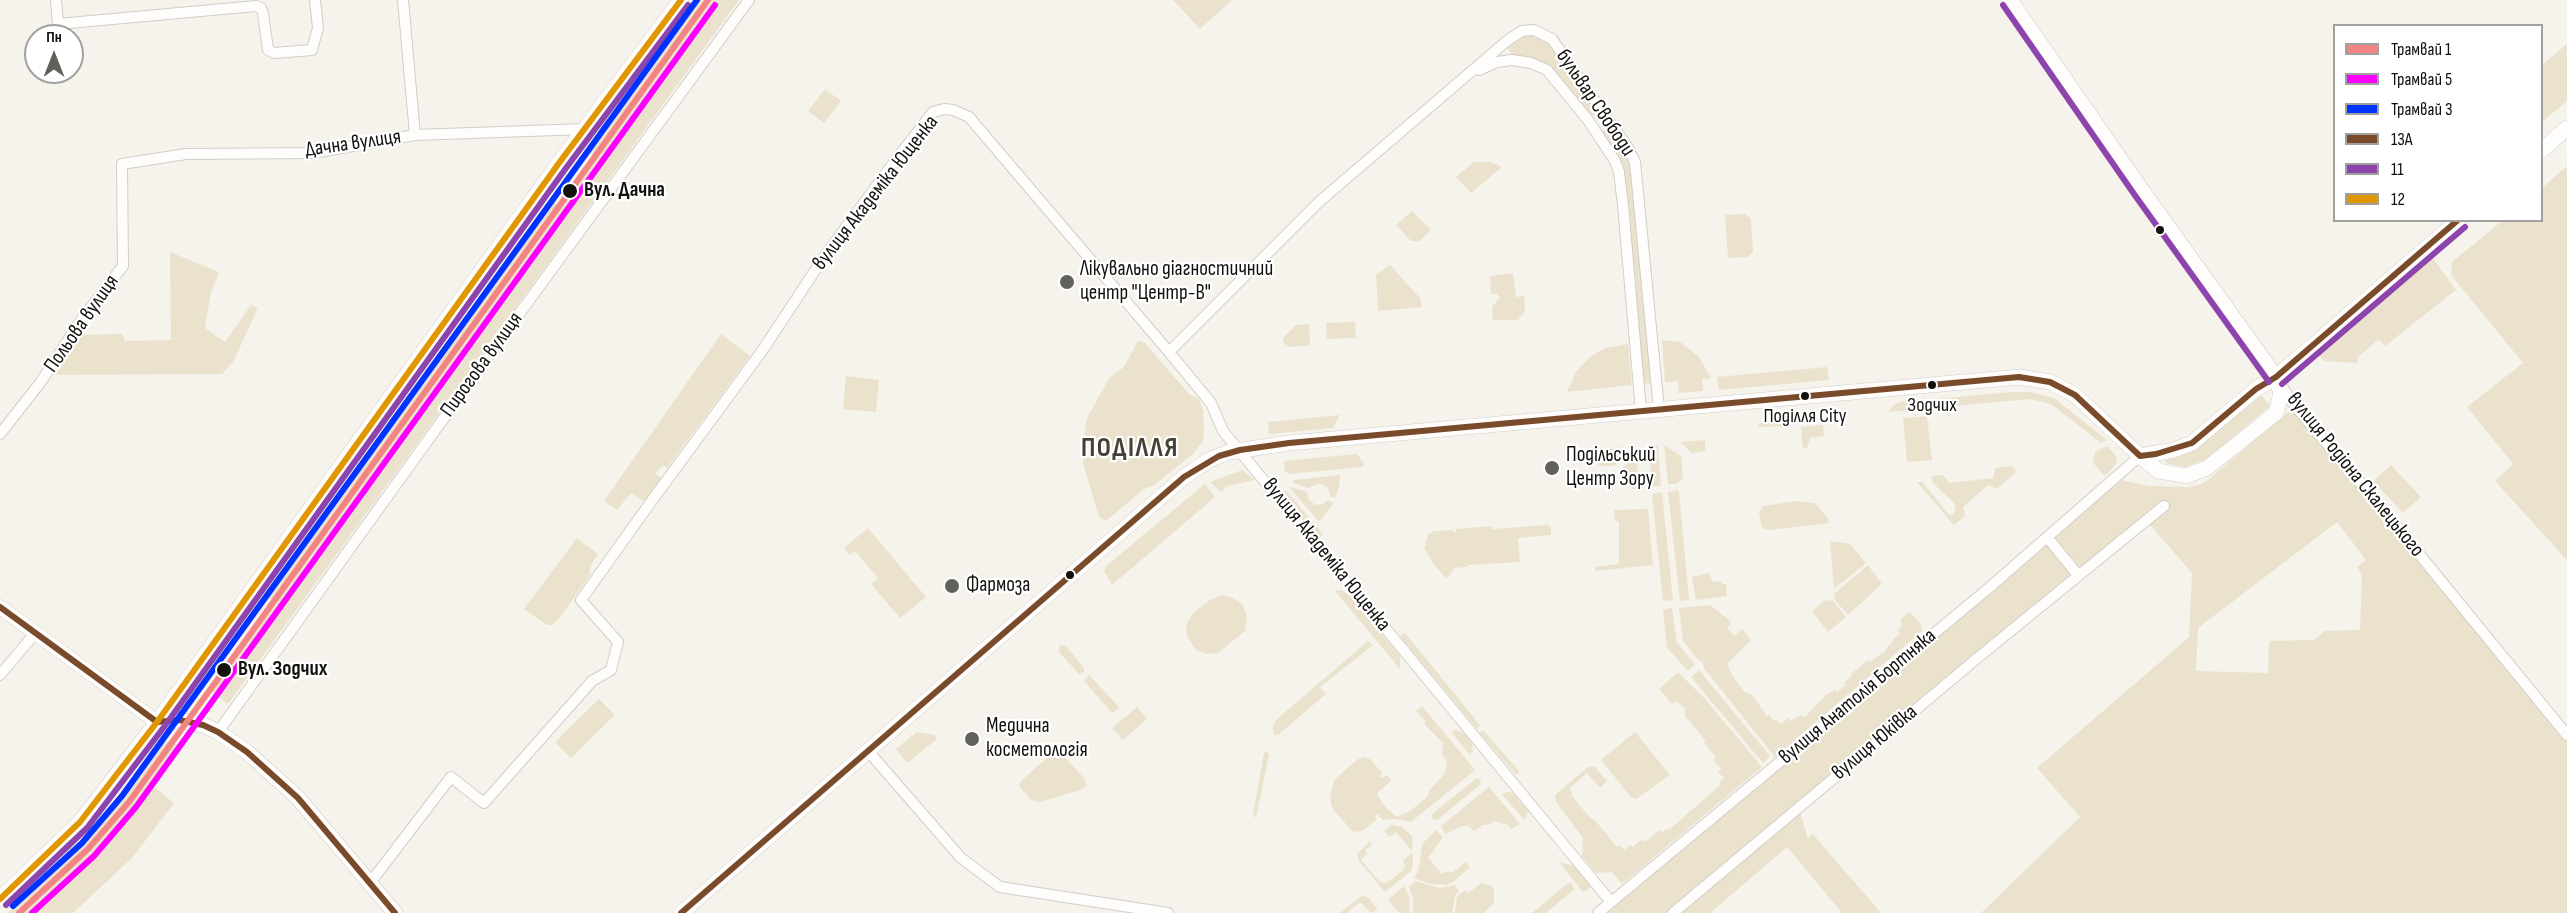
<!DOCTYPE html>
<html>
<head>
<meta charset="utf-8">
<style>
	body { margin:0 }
	#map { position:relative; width:2567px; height:913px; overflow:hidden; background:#f5f3ec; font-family:"Sofia Sans Condensed",sans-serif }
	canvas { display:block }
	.legend { position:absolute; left:2333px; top:24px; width:210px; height:198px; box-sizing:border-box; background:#fff; border:2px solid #a0a09e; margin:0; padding:8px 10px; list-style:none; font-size:18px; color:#12110d }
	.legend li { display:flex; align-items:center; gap:12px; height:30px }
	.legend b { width:30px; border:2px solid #a0a09e }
	.north { position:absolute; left:24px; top:24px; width:60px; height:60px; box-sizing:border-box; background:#fff; border:2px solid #a0a09e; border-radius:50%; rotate:0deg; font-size:16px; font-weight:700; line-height:24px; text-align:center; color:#12110d }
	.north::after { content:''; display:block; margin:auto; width:21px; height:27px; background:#61605b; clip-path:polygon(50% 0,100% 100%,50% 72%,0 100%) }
</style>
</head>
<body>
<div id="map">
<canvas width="2567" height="913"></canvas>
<ul class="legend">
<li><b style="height:8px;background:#f38484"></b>Трамвай 1</li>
<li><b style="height:8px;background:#fb00ff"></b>Трамвай 5</li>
<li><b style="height:8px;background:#03f"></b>Трамвай 3</li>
<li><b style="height:8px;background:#7a4b2a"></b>13А</li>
<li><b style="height:8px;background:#8e44ad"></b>11</li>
<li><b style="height:8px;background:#e09701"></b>12</li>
</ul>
<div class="north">Пн</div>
</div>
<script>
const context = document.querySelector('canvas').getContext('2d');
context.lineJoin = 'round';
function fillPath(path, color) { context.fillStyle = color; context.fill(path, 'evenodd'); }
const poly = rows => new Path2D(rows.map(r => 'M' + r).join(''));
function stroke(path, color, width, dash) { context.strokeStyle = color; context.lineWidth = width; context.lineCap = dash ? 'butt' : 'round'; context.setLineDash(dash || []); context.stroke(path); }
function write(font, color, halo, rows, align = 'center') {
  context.font = font + ' "Sofia Sans Condensed",sans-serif'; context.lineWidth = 4.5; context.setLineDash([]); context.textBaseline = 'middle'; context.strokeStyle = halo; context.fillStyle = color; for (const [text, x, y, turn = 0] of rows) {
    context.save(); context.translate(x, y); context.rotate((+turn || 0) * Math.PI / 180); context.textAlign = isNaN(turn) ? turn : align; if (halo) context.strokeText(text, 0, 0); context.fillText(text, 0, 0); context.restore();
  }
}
const green = poly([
	[697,0,739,0,228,704,210,690,272,601,265,596,552,201,558,204,593,155,588,150],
	[1173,0,1232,0,1200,29],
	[1519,32,1541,32,1601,111,1588,120,1557,80,1510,53,1507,44],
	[2567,44,2567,101,2542,122,2542,65],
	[825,89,841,101,824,123,808,111],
	[1612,124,1630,150,1656,383,1639,384,1619,172,1598,135],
	[1474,162,1491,162,1502,167,1471,193,1456,177],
	[2567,166,2567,560,2495,481,2513,464,2467,407,2523,363,2451,275,2452,262,2502,221,2542,220,2542,188],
	[1412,211,1431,230,1419,241,1411,241,1396,225],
	[1745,214,1751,219,1753,252,1748,257,1728,258,1725,215],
	[2426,249,2456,290,2385,346,2379,339,2358,357,2357,363,2324,361,2311,347],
	[170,252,219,272,211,292,205,328,225,342,251,305,258,308,233,362,222,374,50,375,77,335,122,334,125,341,171,340],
	[1390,265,1420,298,1422,307,1378,311,1376,275],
	[1513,273,1516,297,1524,296,1525,311,1518,320,1493,320,1492,307,1500,298,1497,294,1491,294,1490,276],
	[1355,322,1356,338,1327,339,1326,323],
	[1309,324,1310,345,1290,347,1283,343,1283,338,1296,325],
	[721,334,750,356,667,468,663,465,655,474,661,478,645,502,631,493,617,510,604,501],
	[1662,340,1680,342,1699,357,1711,378,1702,379,1703,391,1679,393,1678,381,1665,382],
	[1138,341,1144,342,1190,395,1198,398,1203,409,1204,431,1203,441,1193,454,1153,486,1144,489,1106,521,1099,517,1083,463,1085,428,1088,416,1110,377,1124,367],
	[1628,344,1632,385,1567,392,1576,372,1591,356,1606,348],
	[1827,367,1829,380,1719,390,1717,377],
	[846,376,879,380,876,412,843,409],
	[2012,392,2030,392,2054,398,2107,440,2101,443,2051,404,2030,399,1888,412,1894,405,1900,402],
	[2260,393,2270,406,2205,460,2184,467,2166,463,2165,458],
	[2295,406,2567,735,2567,913,1981,913,2080,817,2037,768,2189,637,2192,573,2146,520,1799,808,1808,839,1812,833,1881,913,1842,913,1787,847,1710,913,1597,913,2116,479,2149,486,2189,487,2199,485,2208,480],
	[2337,522,2366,560,2357,567,2362,576,2360,630,2325,631,2314,640,2269,641,2268,673,2196,671,2198,628],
	[1781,414,1787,417,1788,426,1759,427,1758,424],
	[1340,415,1333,428,1269,434,1268,422],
	[1927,416,1932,460,1907,462,1903,418],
	[1823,425,1824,436,1810,438,1807,448,1803,449,1801,427],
	[1705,440,1705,451,1692,453,1680,442],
	[1649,445,1658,445,1661,486,1652,486],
	[1664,445,1681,456,1683,478,1676,484,1668,484],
	[2107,446,2116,456,2117,463,2105,476,2093,463,2095,452],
	[1624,447,1626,453,1614,466,1599,466,1594,457,1595,451],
	[1357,454,1364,464,1362,467,1289,474,1285,471,1284,461],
	[1636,454,1639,489,1633,489,1625,482,1623,468],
	[2391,465,2421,497,2403,513,2373,481],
	[2012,466,2016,472,1997,489,1988,485,1963,507,1965,516,1954,525,1917,482,1922,482,1950,516,1956,511,1954,508,1956,505,1933,483,1932,476,1943,475,1950,483,1993,478,1996,468],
	[1242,470,1255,480,1227,486,1221,492,1210,482],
	[1340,475,1339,487,1335,498,1330,496,1328,488,1323,485,1318,484,1308,488,1293,483,1293,480],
	[1205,484,1215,497,1112,585,1104,571,1106,566],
	[1291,487,1307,492,1309,500,1316,505,1323,504,1328,500,1334,503,1319,522,1290,488],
	[1286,490,1323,534,1319,538,1282,493],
	[1677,490,1679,492,1689,600,1680,601,1668,492],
	[1662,492,1673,600,1663,601,1652,494],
	[1797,501,1815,503,1828,518,1829,523,1769,530,1762,528,1759,513,1763,506],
	[1648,509,1653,565,1595,571,1595,567,1619,564,1619,521,1615,521,1614,510],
	[1547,525,1551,528,1551,535,1518,538,1520,562,1468,565,1468,567,1454,568,1448,578,1445,577,1434,565,1424,548,1428,537,1426,536,1434,531,1453,530,1453,533,1456,532,1456,529,1492,526,1492,529],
	[868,528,926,597,900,618,871,584,878,578,855,551,850,555,844,548],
	[577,538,598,554,590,567,590,575,559,619,552,625,547,625,524,609],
	[1830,541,1850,544,1866,563,1834,589],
	[1868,565,1882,584,1848,615,1834,599,1834,594],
	[1709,573,1713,582,1722,581,1722,584,1726,584,1727,596,1696,600,1692,577],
	[1342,590,1351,597,1400,656,1400,669,1335,591],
	[1222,595,1233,598,1243,605,1247,617,1245,631,1218,653,1208,654,1197,651,1187,637,1186,625,1193,613,1210,600],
	[1832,600,1846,617,1828,632,1812,611,1824,601],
	[1710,605,1729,620,1731,624,1727,628,1734,636,1742,629,1751,640,1727,664,1733,677,1745,692,1752,695,1767,716,1769,715,1774,721,1777,720,1781,724,1788,718,1790,721,1802,715,1805,717,1826,695,1835,690,1837,692,1846,685,1844,683,1852,676,1851,674,1868,660,1870,662,1887,650,1886,648,1893,642,1892,640,1900,633,1898,630,1902,626,1900,620,1907,613,1911,613,1921,624,1922,631,1775,757,1704,668,1703,662,1698,660,1683,641,1679,608],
	[1672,608,1677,643,1695,664,1688,671,1667,648,1663,610],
	[1405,633,1480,725,1477,729,1400,636],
	[1368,641,1373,645,1320,687,1326,694,1278,735,1274,734,1273,725,1276,720],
	[1062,645,1066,646,1084,668,1084,672,1079,674,1059,652,1059,646],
	[1699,670,1770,756,1763,763,1691,677],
	[1678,672,1705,699,1762,767,1622,884,1612,872,1596,873,1582,856,1583,838,1556,802,1555,795,1588,767,1595,767,1607,781,1600,788,1587,773,1569,789,1573,794,1571,795,1592,820,1594,819,1617,847,1620,845,1624,850,1631,845,1633,847,1642,839,1645,842,1660,830,1662,832,1667,829,1669,830,1720,785,1719,783,1724,778,1718,772,1721,769,1713,760,1716,757,1704,743,1706,741,1685,716,1685,708,1677,701,1672,704,1659,689],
	[1089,675,1119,707,1119,709,1112,713,1084,681],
	[599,699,615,715,571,758,555,742],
	[1422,706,1475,770,1411,822,1395,819,1383,820,1377,814,1375,816,1377,819,1362,831,1353,832,1332,808,1330,798,1334,780,1358,759,1365,757,1370,759,1383,774,1380,776,1381,778,1387,775,1391,781,1378,792,1377,795,1387,809,1397,817,1410,811,1425,799,1429,794,1428,792,1445,773,1447,761,1442,755,1443,743,1424,724,1426,722,1416,711],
	[1137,707,1147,719,1123,740,1112,728],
	[1454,730,1464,733,1472,743,1473,751,1470,755,1451,732],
	[1483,730,1519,771,1519,773,1516,775,1480,733],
	[917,732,935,735,937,739,907,763,896,749],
	[1635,732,1670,775,1636,799,1631,797,1601,760],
	[171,740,181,747,153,786,174,803,132,858,73,913,8,913,83,843,119,799,157,747],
	[1057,749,1085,779,1087,786,1080,790,1040,802,1031,800,1019,786,1022,780],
	[1267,752,1269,754,1256,818,1253,815,1264,753],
	[1477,778,1481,780,1480,785,1437,820,1432,819,1432,814],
	[1489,787,1520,824,1511,829,1508,825,1494,821,1488,825,1483,825,1474,831,1469,826,1462,826,1445,834,1441,826],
	[1507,792,1513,793,1528,811,1525,821,1502,794],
	[1392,825,1402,827,1412,836,1413,865,1410,872,1385,892,1359,861,1357,854,1370,841,1372,845,1365,850,1367,853,1361,860,1379,881,1384,883,1391,880,1402,871,1405,866,1403,860,1413,852,1396,832,1390,837,1384,831],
	[1436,830,1443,837,1428,858,1442,874,1447,871,1452,873,1466,862,1470,867,1453,882,1446,885,1430,884,1414,878,1419,869,1422,844],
	[1559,862,1574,866,1591,887,1583,892],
	[1415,881,1439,888,1455,885,1459,891,1455,896,1452,913,1413,913,1413,898,1409,887],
	[1482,883,1491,886,1494,890,1494,903,1483,913,1455,913,1457,897,1461,893,1465,890,1468,893],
	[1568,883,1571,883,1575,889,1546,913,1532,913],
	[1404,886,1410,899,1409,913,1399,913,1388,900],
	[1365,896,1369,898,1378,910,1371,913,1360,902,1347,913,1340,913,1360,897]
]);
const minor = poly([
	[56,0,58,24,256,6,261,8,263,13,268,50,274,53,312,50,318,28,315,0],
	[403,0,415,135],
	[1479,70,1497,62,1512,60,1531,63,1547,70,1588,120,1615,161,1619,172,1623,205,1641,411],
	[1169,352,1320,201,1508,40,1522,31,1534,30,1552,39,1628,148,1635,162,1659,410],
	[2281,385,2295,406,2379,505,2567,735],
	[0,434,40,383,84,316,123,266,122,164,186,154,313,153,415,135,585,129],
	[2047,537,2078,575],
	[0,675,36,632],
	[218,732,495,347,749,0],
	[868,751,961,858,1000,887,1168,913],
	[370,883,451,777,484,803,592,681,611,670,618,642,581,600,653,499,762,351,824,257,892,165,933,112,944,109,953,110,969,117,1169,352,1211,403,1223,431,1611,902],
	[1598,913,1990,587,2140,456],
	[1673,913,1975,660,2164,506]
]);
const tertiary = poly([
	[0,607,157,722]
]);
const secondary = poly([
	[2542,150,2567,128],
	[2140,456,2174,450,2192,443,2256,389,2276,377,2459,220],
	[157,722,179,720,203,725,218,732,247,752,298,798,395,913],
	[0,899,80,822,157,722,559,163,681,0],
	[681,913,1184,477,1209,460,1229,452,1289,443,2019,377,2050,382,2075,395,2140,456,2159,471,2186,476,2207,468,2276,413,2281,394,2276,377,2141,189,2010,0]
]);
const bus1 = poly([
	[0,607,157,722],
	[157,722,179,720,203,725,218,732,247,752,298,798,395,913],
	[681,913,1184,477,1219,456,1240,450,1289,443,2019,377,2050,382,2075,395,2140,456,2156,454,2192,443,2256,389,2276,377,2458,220]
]);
const bus2 = poly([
	[2003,5,2134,194,2269,382],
	[2282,384,2465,227],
	[6,905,87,828,164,727,566,168,688,5]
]);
const bus3 = poly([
	[0,899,80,822,157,722,559,163,681,0]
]);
const tram1 = poly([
	[19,913,88,849,129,802,708,0]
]);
const tram2 = poly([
	[32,913,94,856,136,807,715,5]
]);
const tram3 = poly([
	[13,906,82,843,122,796,697,0]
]);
const markers = [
	[570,191,8,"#12110d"],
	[2160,230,5,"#12110d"],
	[1067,282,8,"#61605b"],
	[1932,385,5,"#12110d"],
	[1805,396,5,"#12110d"],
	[1552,468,8,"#61605b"],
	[1070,575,5,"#12110d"],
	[952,586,8,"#61605b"],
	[224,670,8,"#12110d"],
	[972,739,8,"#61605b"]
];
const busNames = [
	["Зодчих",1932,406],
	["Поділля City",1805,417]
];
const streetNames = [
	["бульвар Свободи",1595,103,56],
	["Дачна вулиця",353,144,-8],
	["вулиця Академіка Ющенка",876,193,-52],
	["Польова вулиця",82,324,-55],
	["Пирогова вулиця",482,365,-54],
	["вулиця Родіона Скалецького",2355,475,51],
	["вулиця Академіка Ющенка",1326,555,51],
	["вулиця Анатолія Бортняка",1858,697,-40],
	["вулиця Юківка",1875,743,-40]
];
const stopNames = [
	["Вул. Дачна",584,191],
	["Вул. Зодчих",238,670]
];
const poiNames = [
	["Лікувально діагностичний",1080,270],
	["центр \"Центр-В\"",1080,294],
	["Подільський",1566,456],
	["Центр Зору",1566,480],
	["Фармоза",966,586],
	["Медична",986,727],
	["косметологія",986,751]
];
const districtNames = [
	["ПОДІЛЛЯ",1130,449]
];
fillPath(green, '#ebe2cd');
stroke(minor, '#d0cec9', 12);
stroke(tertiary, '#d0cec9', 15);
stroke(secondary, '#d0cec9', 16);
stroke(minor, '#fefdfc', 10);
stroke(tertiary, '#fefdfc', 14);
stroke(secondary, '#fefdfc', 15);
stroke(bus1, '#7a4b2a', 6);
stroke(bus2, '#8e44ad', 6);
stroke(bus3, '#e09701', 6);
stroke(tram1, '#f38484', 6);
stroke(tram2, '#fb00ff', 6);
stroke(tram3, '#03f', 6);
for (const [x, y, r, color] of markers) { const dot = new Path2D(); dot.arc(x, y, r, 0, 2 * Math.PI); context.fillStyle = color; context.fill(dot); stroke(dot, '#fff', 2); }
write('20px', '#12110d', '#fff', busNames);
write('21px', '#12110d', '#fff', streetNames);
write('bold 21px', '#12110d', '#fff', stopNames, 'left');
write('21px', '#12110d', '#fff', poiNames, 'left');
context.letterSpacing = '1.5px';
write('bold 27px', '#454137', '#fff', districtNames);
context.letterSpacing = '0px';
</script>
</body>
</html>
